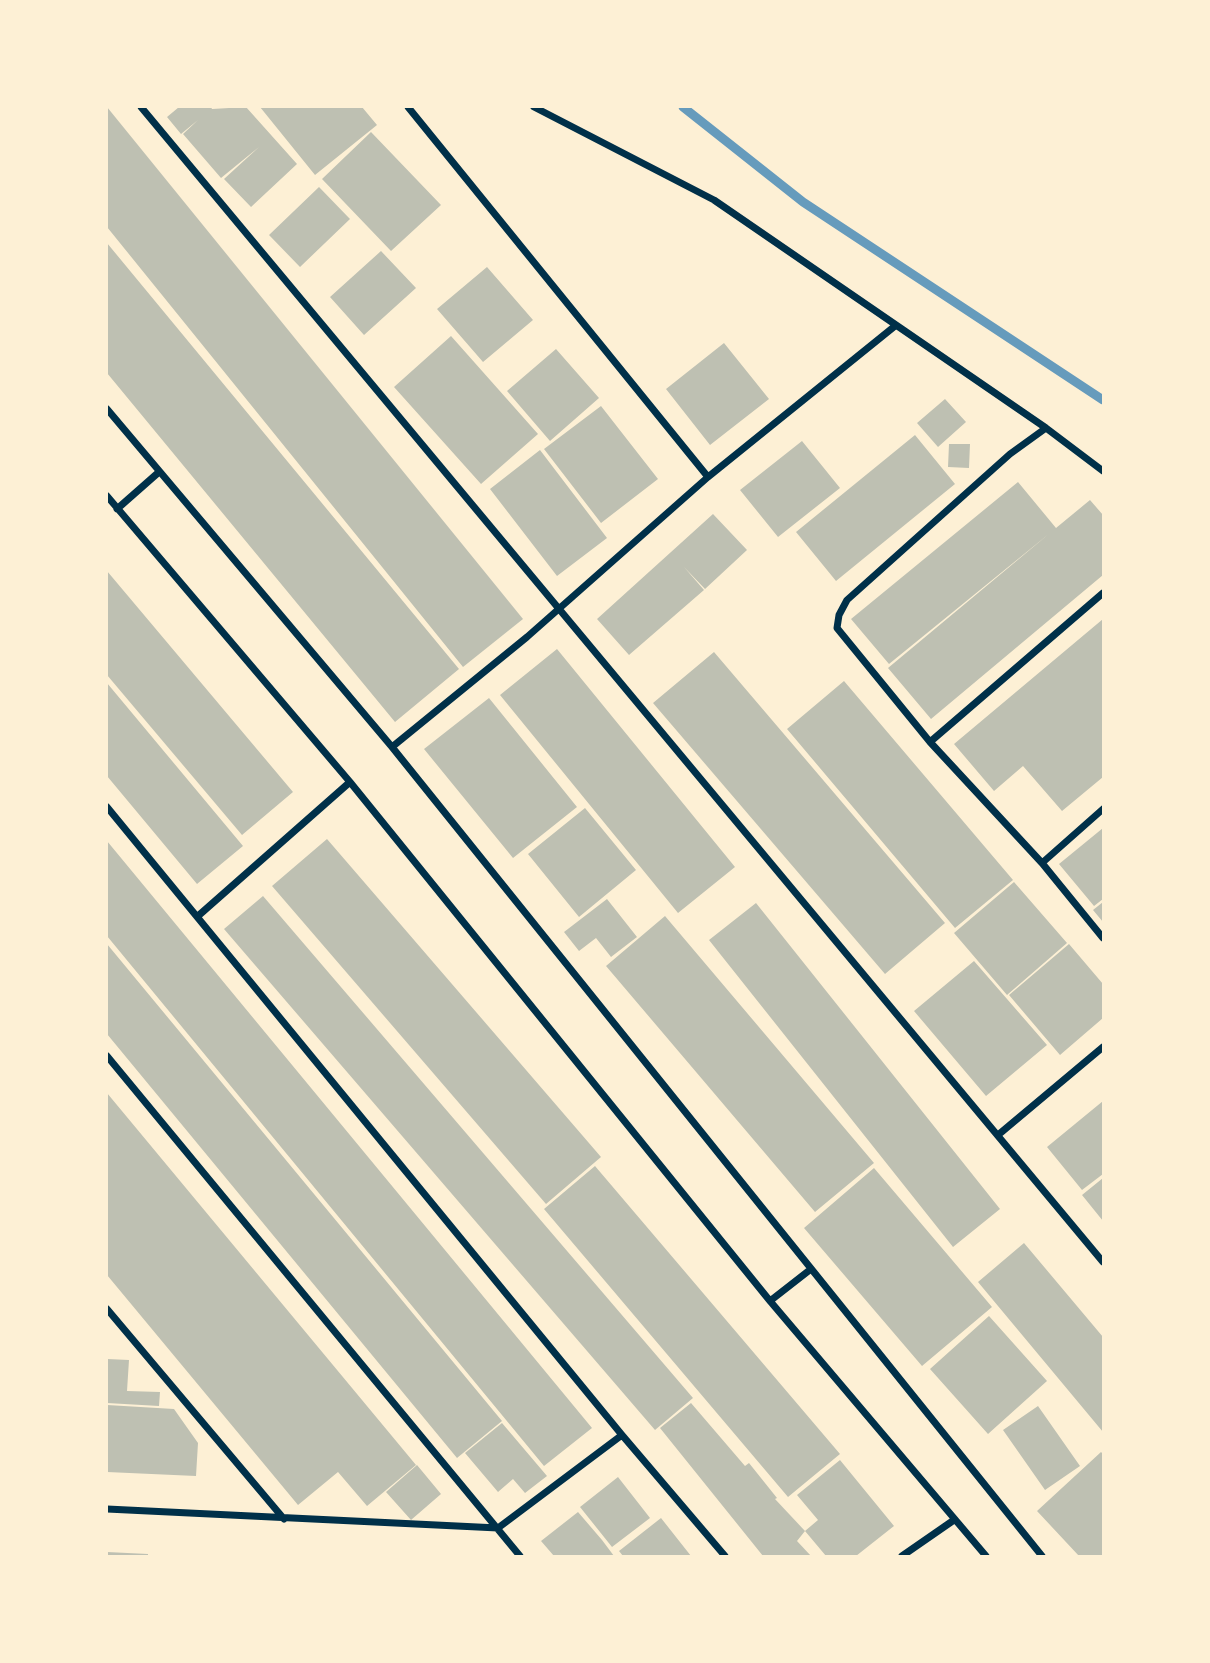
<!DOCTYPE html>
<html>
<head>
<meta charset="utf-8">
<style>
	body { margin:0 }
	#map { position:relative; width:1210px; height:1663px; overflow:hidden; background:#fdf0d5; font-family:"Source Sans 3",sans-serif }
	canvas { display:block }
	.frame { position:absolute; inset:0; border:108px solid #fdf0d5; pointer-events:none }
</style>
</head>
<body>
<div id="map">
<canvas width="1210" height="1663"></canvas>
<div class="frame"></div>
</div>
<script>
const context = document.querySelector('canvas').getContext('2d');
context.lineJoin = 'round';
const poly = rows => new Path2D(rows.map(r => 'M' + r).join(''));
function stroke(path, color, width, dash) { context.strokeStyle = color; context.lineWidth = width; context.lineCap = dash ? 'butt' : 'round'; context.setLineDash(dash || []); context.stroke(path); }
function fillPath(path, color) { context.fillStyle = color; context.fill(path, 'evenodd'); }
const stream = poly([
	[683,107,803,202,1103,400]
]);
const building = poly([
	[107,107,523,619,463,667,107,227],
	[179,107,211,107,212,109,246,107,297,164,251,207,224,179,259,147,221,178,183,134,198,120,181,134,167,117],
	[260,107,362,107,377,125,315,175],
	[371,132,441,205,391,251,322,179],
	[319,187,350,219,300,267,269,235],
	[107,243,459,669,395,722,107,373],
	[381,251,416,288,364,335,330,297],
	[487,267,533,320,483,362,437,309],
	[451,336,538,434,481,484,394,387],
	[724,343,769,399,710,445,666,389],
	[556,349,599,398,550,441,507,391],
	[945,399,966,422,938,447,917,423],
	[601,406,658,479,601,523,544,449],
	[915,435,955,484,836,581,796,532],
	[802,441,840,488,778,537,740,490],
	[949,444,970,444,969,468,948,467],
	[540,450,607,538,557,576,490,489],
	[1018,482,1056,528,1090,500,1103,515,1103,575,931,719,888,668,1050,533,889,664,851,619],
	[713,514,747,550,705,589,684,567,704,590,629,655,597,619],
	[107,571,293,792,242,835,107,675],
	[1103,619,1103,777,1062,811,1023,766,994,791,954,744],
	[557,649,735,867,678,913,500,695],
	[714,652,945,923,885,974,653,703],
	[844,681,1013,880,955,928,787,729],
	[107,683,243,846,197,884,107,776],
	[489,698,577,807,513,858,424,749],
	[585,808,636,870,579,917,528,854],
	[1103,828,1103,899,1094,906,1059,864],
	[327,839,601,1157,546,1204,272,886],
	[107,841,592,1428,544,1466,107,936],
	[1014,882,1067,943,1007,995,954,933],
	[263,896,693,1398,655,1430,224,929],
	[607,899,637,937,611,957,596,938,579,951,564,932],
	[1103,902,1103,922,1093,910],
	[756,903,1000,1209,953,1247,709,940],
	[665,916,874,1163,815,1212,606,966],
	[107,944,502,1421,457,1458,107,1034],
	[1069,944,1103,984,1103,1018,1060,1055,1009,995],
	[974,961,1047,1045,986,1096,914,1011],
	[107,1093,416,1465,367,1506,338,1472,298,1505,107,1275],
	[1103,1101,1103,1174,1082,1190,1047,1147],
	[595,1166,840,1454,788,1497,544,1209],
	[874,1168,992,1307,922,1366,804,1228],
	[1103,1178,1103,1221,1082,1195],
	[1024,1243,1103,1337,1103,1432,978,1282],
	[989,1316,1047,1381,988,1434,930,1369],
	[107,1359,129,1360,127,1391,160,1392,159,1406,107,1403],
	[691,1403,745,1466,749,1463,777,1498,775,1499,805,1531,797,1541,811,1556,763,1556,660,1428],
	[107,1405,174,1409,198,1443,196,1476,107,1472],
	[1038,1406,1080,1466,1045,1490,1003,1430],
	[502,1423,547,1476,525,1493,513,1479,498,1492,465,1453],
	[1101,1452,1103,1454,1103,1556,1079,1556,1037,1511],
	[840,1460,894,1526,856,1556,826,1556,805,1531,818,1520,797,1495],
	[417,1465,441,1494,411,1520,386,1492],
	[618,1477,650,1518,612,1547,580,1507],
	[578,1512,602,1540,614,1556,554,1556,541,1541],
	[661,1518,691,1556,623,1556,619,1551],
	[107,1552,148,1554,148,1556,107,1556]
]);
const minor = poly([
	[141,107,1103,1262],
	[408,107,708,477],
	[534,107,714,200,1046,428,1103,471],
	[107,409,392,747,1042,1556],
	[1046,428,1010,454,847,600,839,615,837,628,930,742,1042,863,1103,938],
	[107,496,350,782,770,1301,986,1556],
	[117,509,159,472],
	[930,742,1103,593],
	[392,747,527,637,708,477,895,326],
	[107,807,622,1435,725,1556],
	[1042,863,1103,809],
	[198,916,350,782],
	[107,1056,520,1556],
	[998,1135,1103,1047],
	[770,1301,811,1269],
	[107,1309,284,1519],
	[107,1509,498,1528,622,1435],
	[902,1556,954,1520]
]);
stroke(stream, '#669bbc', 9);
fillPath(building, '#bec0b2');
stroke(minor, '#003049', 7);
</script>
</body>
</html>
